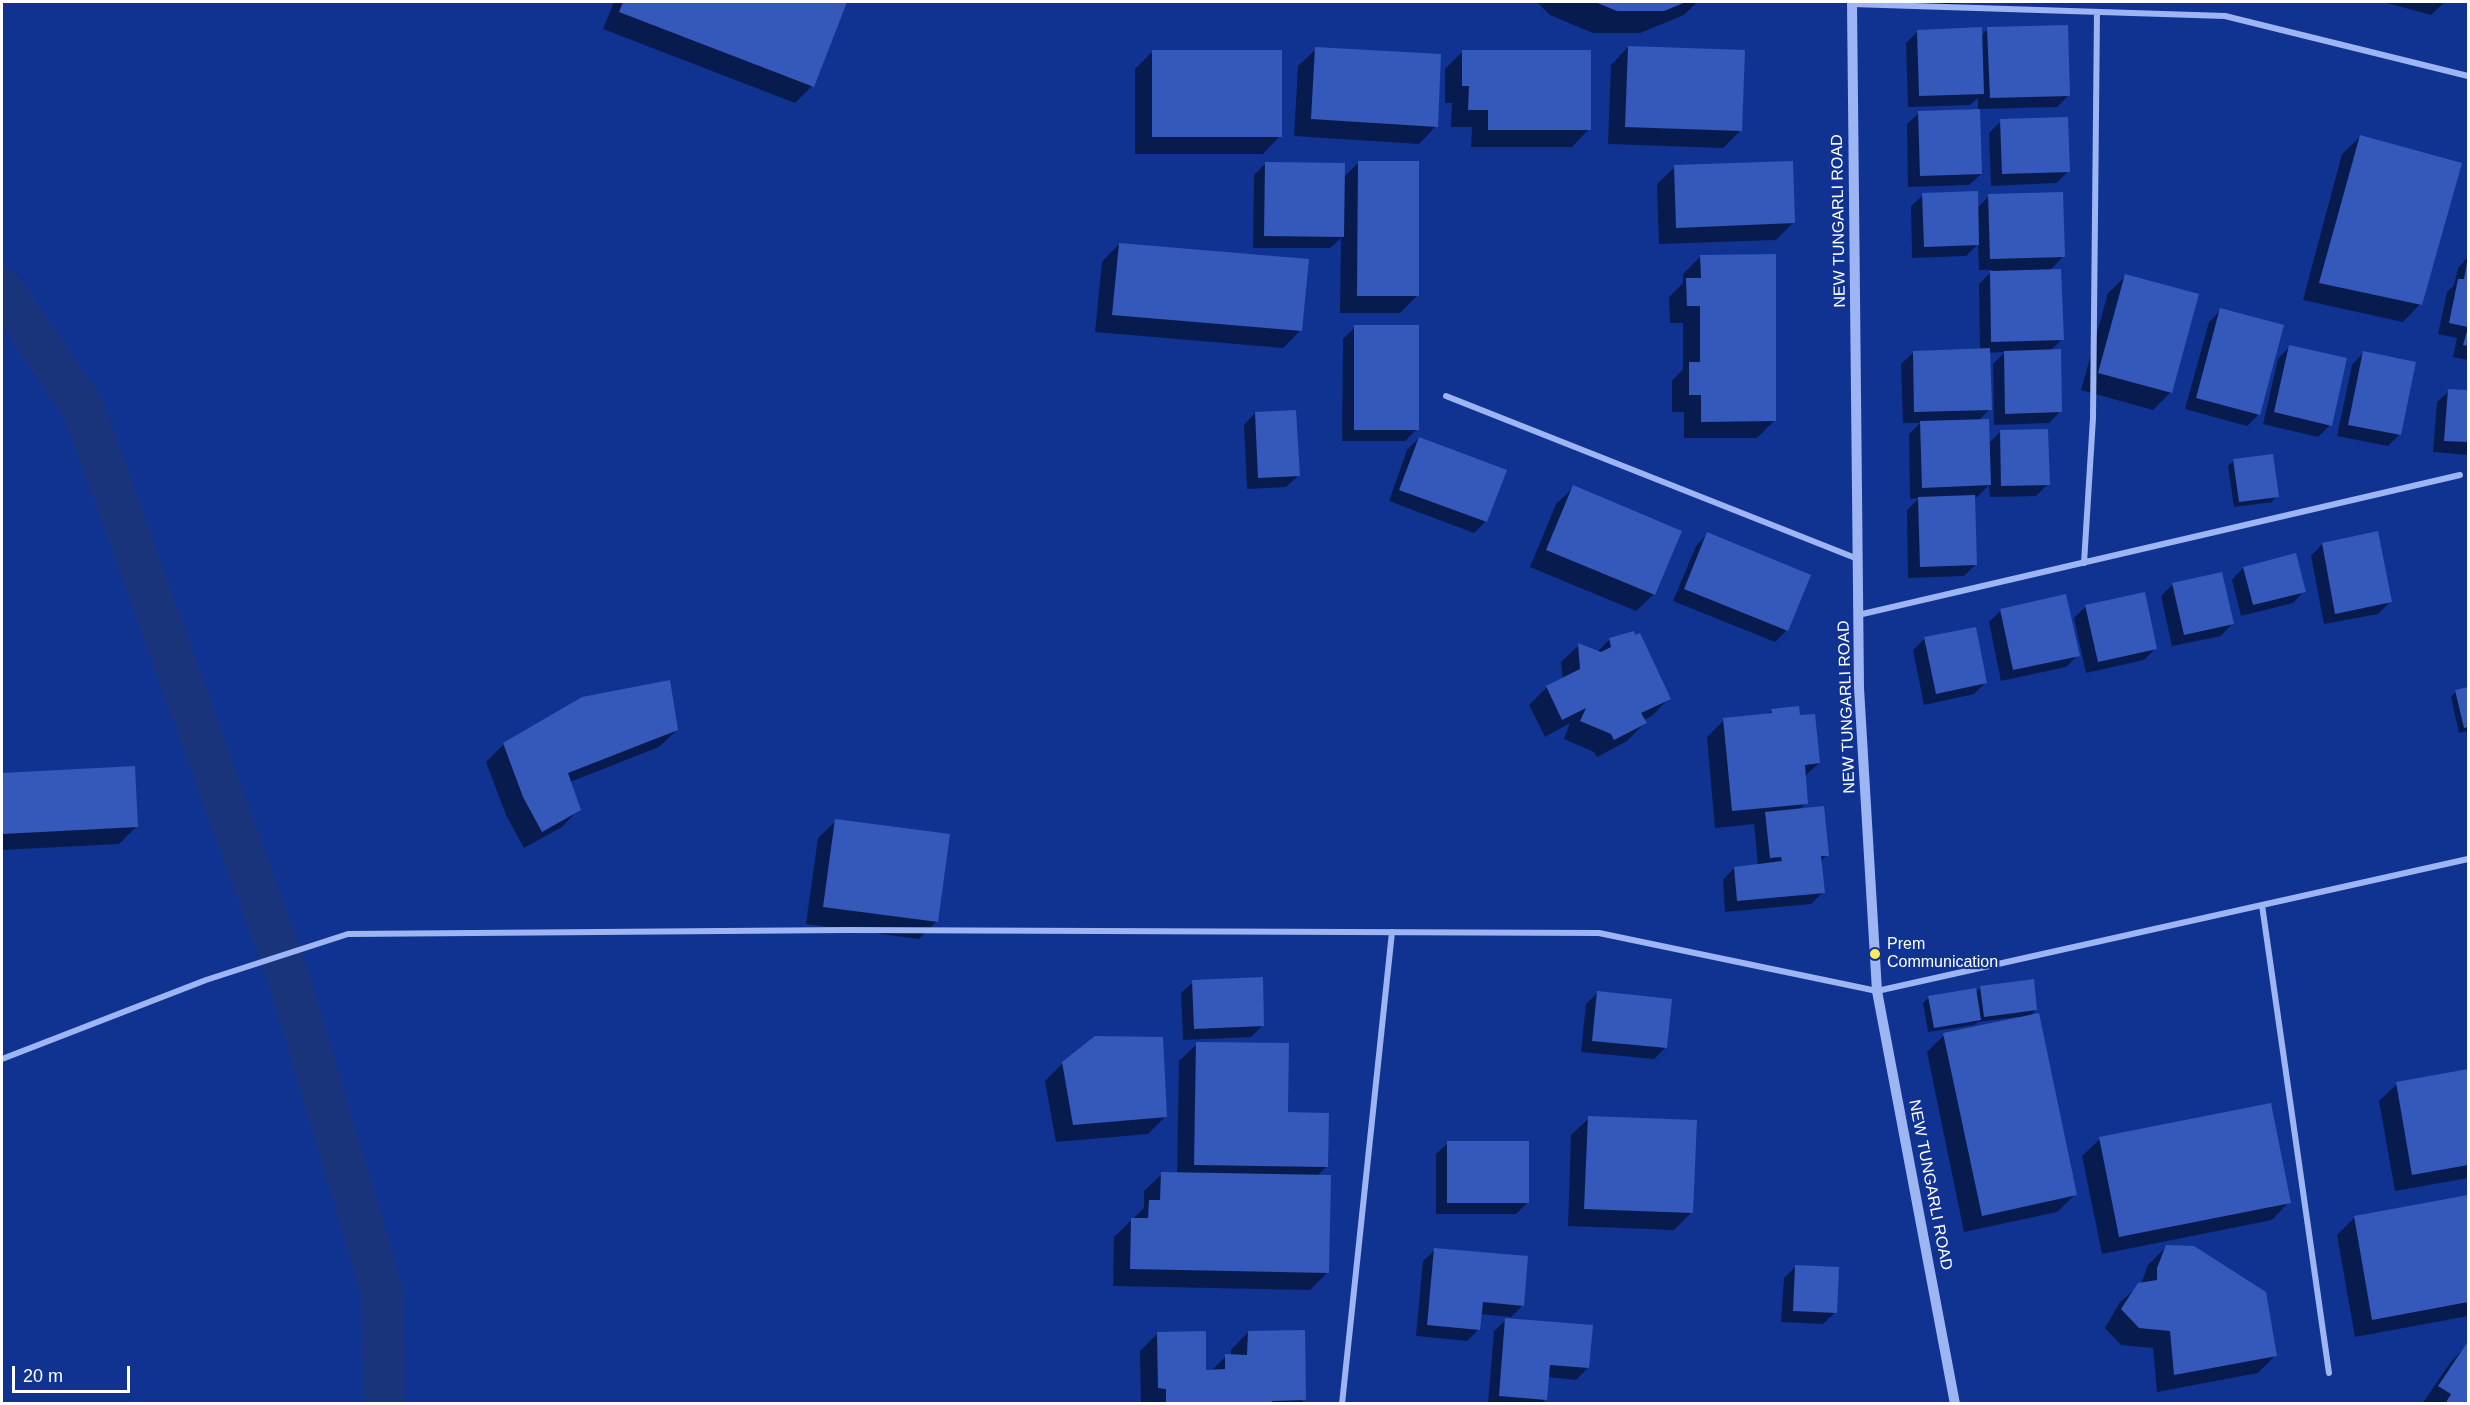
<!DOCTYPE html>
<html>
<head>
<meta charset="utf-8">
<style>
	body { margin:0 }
	#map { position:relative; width:2470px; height:1405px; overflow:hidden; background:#103392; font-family:Helvetica,sans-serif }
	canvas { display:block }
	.frame { position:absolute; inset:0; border:3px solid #fff; pointer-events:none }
	.scale { position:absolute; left:12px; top:1366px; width:118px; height:27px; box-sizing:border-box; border:3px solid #fff; border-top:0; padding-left:8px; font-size:18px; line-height:21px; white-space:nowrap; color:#fff; -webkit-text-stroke:4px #103392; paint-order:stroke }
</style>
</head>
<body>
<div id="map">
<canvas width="2470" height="1405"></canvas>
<div class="frame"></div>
<div class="scale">20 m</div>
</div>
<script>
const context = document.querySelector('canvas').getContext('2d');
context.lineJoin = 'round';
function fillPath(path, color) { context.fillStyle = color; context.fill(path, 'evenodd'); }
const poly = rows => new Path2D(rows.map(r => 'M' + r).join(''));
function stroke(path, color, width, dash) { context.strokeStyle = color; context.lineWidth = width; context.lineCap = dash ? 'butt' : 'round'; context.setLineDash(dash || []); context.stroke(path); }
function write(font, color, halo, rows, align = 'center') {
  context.font = font + ' Helvetica,sans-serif'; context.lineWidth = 4.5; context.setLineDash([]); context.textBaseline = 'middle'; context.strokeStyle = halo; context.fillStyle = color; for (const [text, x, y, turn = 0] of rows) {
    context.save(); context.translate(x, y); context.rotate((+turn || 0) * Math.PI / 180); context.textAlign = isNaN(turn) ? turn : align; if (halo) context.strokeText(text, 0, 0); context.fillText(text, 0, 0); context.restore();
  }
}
const shadow = poly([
	[614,2,845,2,812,86,795,103,603,29],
	[1537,2,1697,2,1684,15,1640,33,1593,33,1550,15],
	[1923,2,1974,2,1923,7],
	[2383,2,2445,2,2431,15],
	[1988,29,2069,95,2057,107,1979,109,1981,174,1969,185,1908,187,1907,124,1919,113,1978,111,1978,98,1970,105,1908,107,1906,43,1918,31,1981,36],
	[1628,47,1740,131,1723,148,1608,144,1611,65],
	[1316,49,1436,126,1419,144,1294,136,1298,66],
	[1153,51,1280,136,1263,154,1135,154,1135,69],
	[1462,52,1589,129,1572,147,1471,147,1472,127,1451,127,1452,103,1445,103,1445,69],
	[2001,121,2068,172,2056,183,1991,186,1989,133],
	[2360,137,2420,304,2403,322,2303,300,2342,154],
	[1359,162,1417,296,1400,313,1340,313,1341,238,1330,248,1253,248,1254,175,1266,163,1343,178],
	[1675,167,1794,222,1776,240,1659,244,1657,184],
	[1923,195,1977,208,1989,196,2063,257,2049,271,2062,339,2050,351,2061,411,2049,423,1994,425,1993,364,2005,352,1988,353,1990,409,1979,420,1988,444,2000,432,2048,484,2036,496,1990,497,1989,485,1977,497,1973,497,1975,565,1964,576,1908,578,1907,510,1919,498,1910,499,1909,434,1920,423,1903,423,1901,364,1913,353,1980,350,1979,284,1993,270,1979,270,1978,244,1966,256,1912,258,1911,206],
	[1119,244,1301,330,1283,348,1095,332,1102,262],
	[1701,256,1775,420,1757,438,1684,438,1684,412,1672,412,1672,381,1683,369,1683,323,1670,323,1669,297,1683,283,1683,274],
	[2468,257,2468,360,2453,357,2457,338,2438,334,2447,292,2454,285,2458,268],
	[2126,276,2171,392,2153,410,2081,390,2108,293],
	[2221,310,2259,414,2247,426,2185,409,2209,322],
	[1355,327,1417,429,1405,441,1342,441,1343,339],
	[2289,347,2330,425,2318,437,2263,424,2278,359],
	[2363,353,2400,434,2388,446,2337,436,2352,365],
	[2449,391,2468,392,2468,455,2433,452,2437,402],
	[1255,413,1298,476,1286,487,1247,489,1244,425],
	[1419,438,1486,521,1474,533,1389,501,1407,450],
	[2234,460,2277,496,2272,502,2234,507,2228,466],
	[1574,487,1654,594,1636,611,1530,567,1556,504],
	[1707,534,1787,630,1775,642,1673,601,1696,546],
	[2322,544,2390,602,2378,614,2324,624,2311,556],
	[2243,568,2304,591,2293,603,2241,616,2232,580],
	[2173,584,2232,624,2221,636,2172,646,2161,596],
	[2086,606,2155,649,2144,660,2086,673,2074,618],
	[2001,610,2078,655,2066,667,2001,681,1989,622],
	[1925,638,1985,683,1974,694,1924,705,1913,650],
	[1610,639,1669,698,1652,716,1643,720,1645,723,1627,741,1597,757,1594,752,1564,739,1570,723,1545,737,1529,705,1547,687,1563,680,1561,662,1579,645,1597,652],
	[2468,688,2468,731,2459,733,2451,697,2456,691],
	[1772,710,1798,717,1819,763,1804,777,1806,803,1799,810,1827,855,1820,862,1823,892,1811,904,1725,912,1723,880,1734,868,1758,865,1754,824,1715,828,1707,737,1724,720,1767,715],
	[677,730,659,747,570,782,579,809,562,827,524,848,506,815,486,762,504,744],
	[134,768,137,826,119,844,2,850,2,775],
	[836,821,937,921,919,939,806,924,818,838],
	[1193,982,1263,1025,1251,1037,1183,1040,1181,993],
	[1981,987,2036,1010,2029,1017,2075,1195,2057,1212,1964,1232,1927,1052,1944,1035,2019,1019,2018,1017,1978,1022,1974,1025,1928,1032,1923,1003,1929,997,1975,993],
	[1598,992,1666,1047,1654,1059,1581,1052,1586,1004],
	[1197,1044,1286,1114,1327,1166,1317,1176,1328,1272,1310,1290,1113,1286,1114,1237,1144,1208,1144,1191,1162,1174,1177,1174,1179,1061],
	[1063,1063,1165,1117,1148,1134,1056,1142,1045,1081],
	[2468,1071,2468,1178,2395,1191,2379,1101,2397,1084],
	[1589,1118,1692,1212,1674,1230,1568,1226,1571,1135],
	[2100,1139,2289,1202,2272,1220,2102,1254,2082,1156],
	[1448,1143,1528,1202,1516,1214,1436,1214,1436,1154],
	[2468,1197,2468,1316,2355,1337,2337,1235,2354,1218],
	[2166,1247,2276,1355,2258,1373,2157,1392,2153,1348,2121,1345,2105,1328,2120,1302,2141,1284,2148,1265],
	[1435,1250,1523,1305,1511,1317,1480,1314,1479,1329,1467,1341,1416,1336,1423,1261],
	[1796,1266,1835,1312,1823,1324,1781,1322,1784,1278],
	[1506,1320,1588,1368,1576,1380,1547,1377,1546,1399,1541,1404,1488,1404,1494,1331],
	[1248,1332,1304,1399,1300,1404,1141,1404,1140,1351,1157,1334,1205,1371,1211,1371,1226,1356,1231,1356,1231,1350],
	[2467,1345,2468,1404,2422,1404,2450,1363]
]);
const canal = poly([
	[2,289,83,408,290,983,383,1294,384,1404]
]);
const building = poly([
	[623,2,847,2,814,87,619,12],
	[1595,2,1686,2,1664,11,1617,11],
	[2068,25,2070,96,1990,98,1987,27],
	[1982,27,1984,94,1919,96,1917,30],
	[1628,46,1745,50,1742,131,1625,127],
	[1315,47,1441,54,1438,127,1311,119],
	[1152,50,1282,50,1282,137,1152,137],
	[1462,50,1591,50,1591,130,1488,130,1488,110,1468,110,1469,86,1462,86],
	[1980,109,1982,174,1920,176,1918,111],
	[2068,117,2070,172,2002,174,2000,119],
	[2360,135,2462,163,2422,305,2319,283],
	[1358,161,1419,161,1419,296,1357,296],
	[1793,161,1795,223,1676,228,1674,165],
	[1265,162,1345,163,1344,237,1264,236],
	[1978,191,1979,245,1924,247,1922,193],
	[2063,192,2065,257,1990,259,1988,194],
	[1119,243,1309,259,1302,331,1112,315],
	[1776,254,1776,421,1701,422,1701,395,1689,395,1689,362,1700,362,1700,306,1687,306,1686,278,1701,278,1700,255],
	[2467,262,2468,262,2468,327,2449,323,2458,279,2464,279],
	[2061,269,2064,340,1991,342,1990,271],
	[2125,274,2199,294,2172,393,2098,373],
	[2220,308,2284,325,2260,415,2196,398],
	[1354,325,1419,325,1419,430,1354,430],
	[2468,328,2468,346,2463,345],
	[2289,345,2347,358,2332,426,2274,412],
	[1990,348,1992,410,1914,412,1913,351],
	[2061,349,2062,412,2005,414,2004,351],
	[2363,351,2416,362,2401,435,2348,425],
	[2448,389,2468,390,2468,442,2444,441],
	[1296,410,1300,476,1258,478,1255,412],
	[1989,419,1991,485,1922,488,1920,421],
	[2048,429,2050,485,2001,486,2000,430],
	[1419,437,1507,470,1487,522,1399,490],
	[2273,454,2279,497,2239,502,2233,459],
	[1573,485,1682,531,1655,595,1546,550],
	[1975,495,1977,565,1920,567,1918,497],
	[2378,531,2392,602,2335,614,2322,543],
	[1707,532,1811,575,1788,631,1684,589],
	[2296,553,2306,592,2253,605,2243,567],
	[2222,572,2234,624,2184,635,2172,583],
	[2145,592,2157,649,2098,662,2085,605],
	[2066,594,2080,656,2013,670,2000,609],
	[1976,627,1987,683,1936,694,1924,637],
	[1634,631,1635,635,1640,633,1671,699,1641,713,1647,723,1614,740,1611,734,1580,721,1586,708,1562,720,1546,686,1580,669,1578,643,1601,652,1611,647,1609,638],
	[670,680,678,730,568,773,581,810,542,832,523,797,503,743,582,697],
	[2468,687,2468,727,2464,728,2455,690],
	[1799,706,1800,715,1815,714,1820,763,1805,765,1808,804,1732,811,1723,718,1772,713,1771,709],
	[135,766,138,827,2,834,2,773],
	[1824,806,1829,856,1821,856,1825,893,1737,901,1734,867,1782,861,1781,857,1770,858,1765,812],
	[835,819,950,834,938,922,823,907],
	[1263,977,1264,1026,1194,1029,1192,980],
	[2034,979,2037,1010,1984,1017,1980,986],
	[1976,988,1981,1020,1934,1028,1928,996],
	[1597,991,1672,999,1667,1048,1592,1041],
	[2039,1013,2077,1195,1982,1216,1943,1033],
	[1095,1036,1163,1037,1167,1117,1073,1125,1062,1062],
	[1196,1042,1289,1043,1288,1112,1329,1113,1328,1167,1194,1165],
	[2468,1069,2468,1165,2412,1175,2396,1082],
	[2271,1103,2291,1203,2119,1237,2099,1137],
	[1588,1116,1697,1120,1693,1213,1584,1209],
	[1447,1141,1529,1141,1529,1203,1447,1203],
	[1161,1172,1331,1175,1329,1273,1130,1269,1131,1218,1148,1218,1149,1200,1160,1200],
	[2468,1195,2468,1302,2372,1320,2354,1216],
	[2166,1245,2194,1246,2266,1292,2277,1356,2174,1375,2170,1331,2139,1328,2121,1309,2138,1283,2157,1280,2157,1268],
	[1434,1248,1528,1256,1524,1306,1483,1302,1480,1330,1427,1325],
	[1795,1265,1839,1267,1837,1313,1793,1311],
	[1505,1318,1593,1325,1589,1368,1550,1365,1547,1400,1499,1396],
	[1305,1330,1306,1400,1272,1401,1272,1404,1166,1404,1166,1389,1158,1388,1157,1332,1206,1331,1206,1370,1225,1369,1225,1354,1247,1355,1248,1331],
	[2467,1343,2468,1404,2445,1404,2451,1394,2438,1386]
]);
const minor = poly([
	[1852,4,2225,16,2468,76],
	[1446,396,1858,559],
	[2084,563,2093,418,2097,12],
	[1858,615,2460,475],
	[2262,905,2329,1373],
	[2,1059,206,980,348,934,848,930,1599,933,1877,991,2468,859],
	[1342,1404,1392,932]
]);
const tertiary = poly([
	[1852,2,1859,688,1877,991,1955,1404]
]);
const markers = [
	[1875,954,6,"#ffec5f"]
];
const streetNames = [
	["NEW TUNGARLI ROAD",1839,221,-91],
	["NEW TUNGARLI ROAD",1847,707,-92],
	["NEW TUNGARLI ROAD",1930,1185,79]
];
const poiNames = [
	["Prem",1887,945],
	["Communication",1887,963]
];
fillPath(shadow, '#0007');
stroke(canal, '#1a347c', 42);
fillPath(building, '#3459ba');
stroke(minor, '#9db5f3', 6);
stroke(tertiary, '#9db5f3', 10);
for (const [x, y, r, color] of markers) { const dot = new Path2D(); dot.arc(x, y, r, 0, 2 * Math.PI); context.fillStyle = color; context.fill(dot); stroke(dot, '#103392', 2); }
write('16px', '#fff', '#103392', streetNames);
write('16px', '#fff', '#103392', poiNames, 'left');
</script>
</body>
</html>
